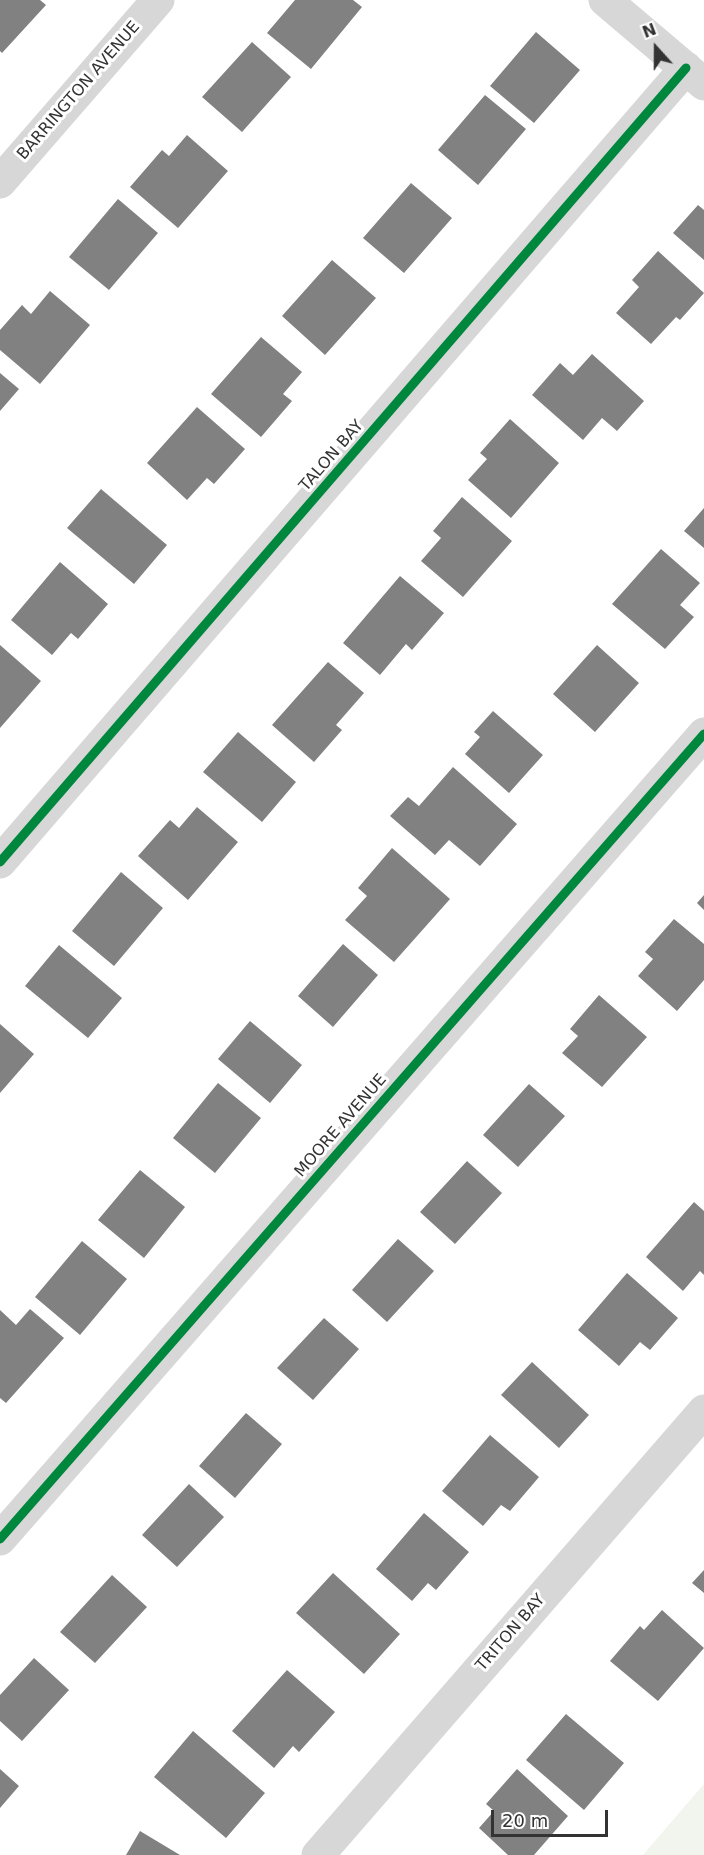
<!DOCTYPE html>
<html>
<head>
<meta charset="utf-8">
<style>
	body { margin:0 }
	#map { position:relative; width:704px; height:1855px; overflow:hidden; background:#fff; font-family:"DejaVu Sans",sans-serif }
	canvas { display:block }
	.north { position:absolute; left:626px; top:18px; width:60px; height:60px; -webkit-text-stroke:4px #fff; paint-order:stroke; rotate:339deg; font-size:16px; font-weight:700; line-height:24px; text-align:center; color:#333 }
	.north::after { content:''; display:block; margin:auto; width:21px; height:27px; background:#333; clip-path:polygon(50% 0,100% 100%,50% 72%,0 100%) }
	.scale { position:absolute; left:491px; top:1810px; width:117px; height:27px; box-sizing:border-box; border:3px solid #333; border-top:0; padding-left:8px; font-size:18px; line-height:21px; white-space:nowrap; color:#333; -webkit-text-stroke:4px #fff; paint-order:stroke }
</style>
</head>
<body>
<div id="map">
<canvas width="704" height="1855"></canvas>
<div class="north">N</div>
<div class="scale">20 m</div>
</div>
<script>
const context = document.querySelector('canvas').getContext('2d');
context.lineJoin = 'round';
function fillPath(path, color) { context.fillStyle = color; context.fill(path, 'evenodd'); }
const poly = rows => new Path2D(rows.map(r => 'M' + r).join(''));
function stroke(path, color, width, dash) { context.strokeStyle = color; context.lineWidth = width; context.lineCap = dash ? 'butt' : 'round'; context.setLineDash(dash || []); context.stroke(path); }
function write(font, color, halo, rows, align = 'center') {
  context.font = font + ' "DejaVu Sans",sans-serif'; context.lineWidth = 6; context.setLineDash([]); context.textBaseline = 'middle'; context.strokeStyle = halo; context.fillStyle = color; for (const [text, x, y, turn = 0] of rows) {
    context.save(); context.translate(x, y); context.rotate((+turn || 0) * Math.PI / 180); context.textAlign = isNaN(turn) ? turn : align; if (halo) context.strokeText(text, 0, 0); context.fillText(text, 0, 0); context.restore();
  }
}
const green = poly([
	[704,1784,704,1855,643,1855]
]);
const building = poly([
	[0,0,40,0,46,5,2,53,0,51],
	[295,0,353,0,362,7,311,69,267,33],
	[536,32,580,70,534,123,490,86],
	[252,42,291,77,242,132,202,97],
	[485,95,526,129,478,185,438,150],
	[187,135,228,171,178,228,130,187,162,150,169,156],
	[411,183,452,218,404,273,363,238],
	[118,199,158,233,109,290,69,257],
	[698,205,704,210,704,260,673,233],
	[658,251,704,293,680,320,676,317,651,344,616,313,639,287,632,280],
	[332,260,376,298,325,355,282,316],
	[50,291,90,325,40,384,0,350,0,330,22,305,31,314],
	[261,337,302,372,283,394,292,401,261,437,211,394],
	[592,354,644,401,617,431,602,418,583,440,532,395,560,363,573,375],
	[0,373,19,389,0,411],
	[197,407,245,449,214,484,207,478,187,500,147,463],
	[510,419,559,463,511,518,468,480,487,459,480,453],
	[101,489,167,545,134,584,67,528],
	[462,497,512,541,463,597,421,561,441,538,433,531],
	[704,508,704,548,684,531],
	[661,549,700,583,680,605,694,617,665,649,612,604],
	[60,562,108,604,78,639,71,633,52,655,11,620],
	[400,576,444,613,412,650,406,644,380,675,343,643],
	[0,645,41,681,0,728],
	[597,645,639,683,595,732,553,694],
	[328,662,364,693,336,725,342,730,314,762,272,725],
	[493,711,543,755,509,793,465,754,480,737,474,732],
	[238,732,296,782,262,822,203,772],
	[453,767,517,824,480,866,449,840,435,855,390,816,408,797,419,806],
	[197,807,238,842,188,900,138,856,170,820,179,828],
	[392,848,450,899,394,962,345,920,367,896,358,888],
	[121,872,163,908,114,966,72,931],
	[704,895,704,910,697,903],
	[674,919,704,944,704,980,677,1011,638,976,653,959,645,952],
	[343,944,378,975,333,1027,298,996],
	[59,945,122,998,88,1038,25,986],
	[599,995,647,1037,602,1087,562,1053,578,1036,570,1029],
	[250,1021,302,1065,270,1103,218,1059],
	[0,1024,34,1054,0,1093],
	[218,1083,261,1118,215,1173,173,1138],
	[529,1084,565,1116,518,1167,483,1135],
	[467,1161,502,1193,455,1244,420,1212],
	[140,1170,185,1207,144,1258,98,1220],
	[694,1202,704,1211,704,1275,700,1271,683,1291,646,1257],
	[398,1239,434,1271,387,1322,352,1290],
	[82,1241,127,1279,80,1335,35,1297],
	[627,1273,678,1318,650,1350,640,1342,619,1366,578,1330],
	[30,1309,64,1338,6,1403,0,1398,0,1310,16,1325],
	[324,1318,359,1349,313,1400,277,1368],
	[532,1362,589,1415,559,1448,501,1395],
	[246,1413,282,1444,235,1498,199,1466],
	[490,1435,539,1477,510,1511,501,1505,483,1526,442,1491],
	[189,1484,224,1517,177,1567,142,1535],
	[424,1513,469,1552,436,1590,428,1583,412,1601,376,1569],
	[704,1570,704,1593,692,1583],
	[333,1573,400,1634,364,1674,296,1613],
	[112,1575,147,1607,95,1663,60,1632],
	[662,1610,704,1648,658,1701,610,1661,640,1626,644,1630],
	[34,1658,69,1690,22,1741,0,1721,0,1695],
	[287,1670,335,1712,299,1752,293,1746,274,1768,232,1731],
	[566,1714,624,1763,584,1810,526,1760],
	[193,1731,265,1793,226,1838,154,1777],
	[0,1769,19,1786,0,1808],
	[517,1769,568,1816,534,1855,508,1855,479,1828,494,1811,486,1804],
	[140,1831,180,1855,126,1855]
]);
const street = poly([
	[605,0,704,84],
	[0,182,158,0],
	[0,862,686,68],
	[0,1539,704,734],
	[318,1855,704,1411]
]);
const cycleway = poly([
	[0,862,686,68],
	[0,1539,704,734]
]);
const streetNames = [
	["BARRINGTON AVENUE",79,91,-49],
	["TALON BAY",332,456,-49],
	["MOORE AVENUE",341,1126,-49],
	["TRITON BAY",511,1633,-49]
];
fillPath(green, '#f1f5ed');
fillPath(building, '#818181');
stroke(street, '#d7d7d7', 33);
stroke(cycleway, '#00873e', 9);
write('16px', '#333', '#fff', streetNames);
</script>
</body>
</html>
